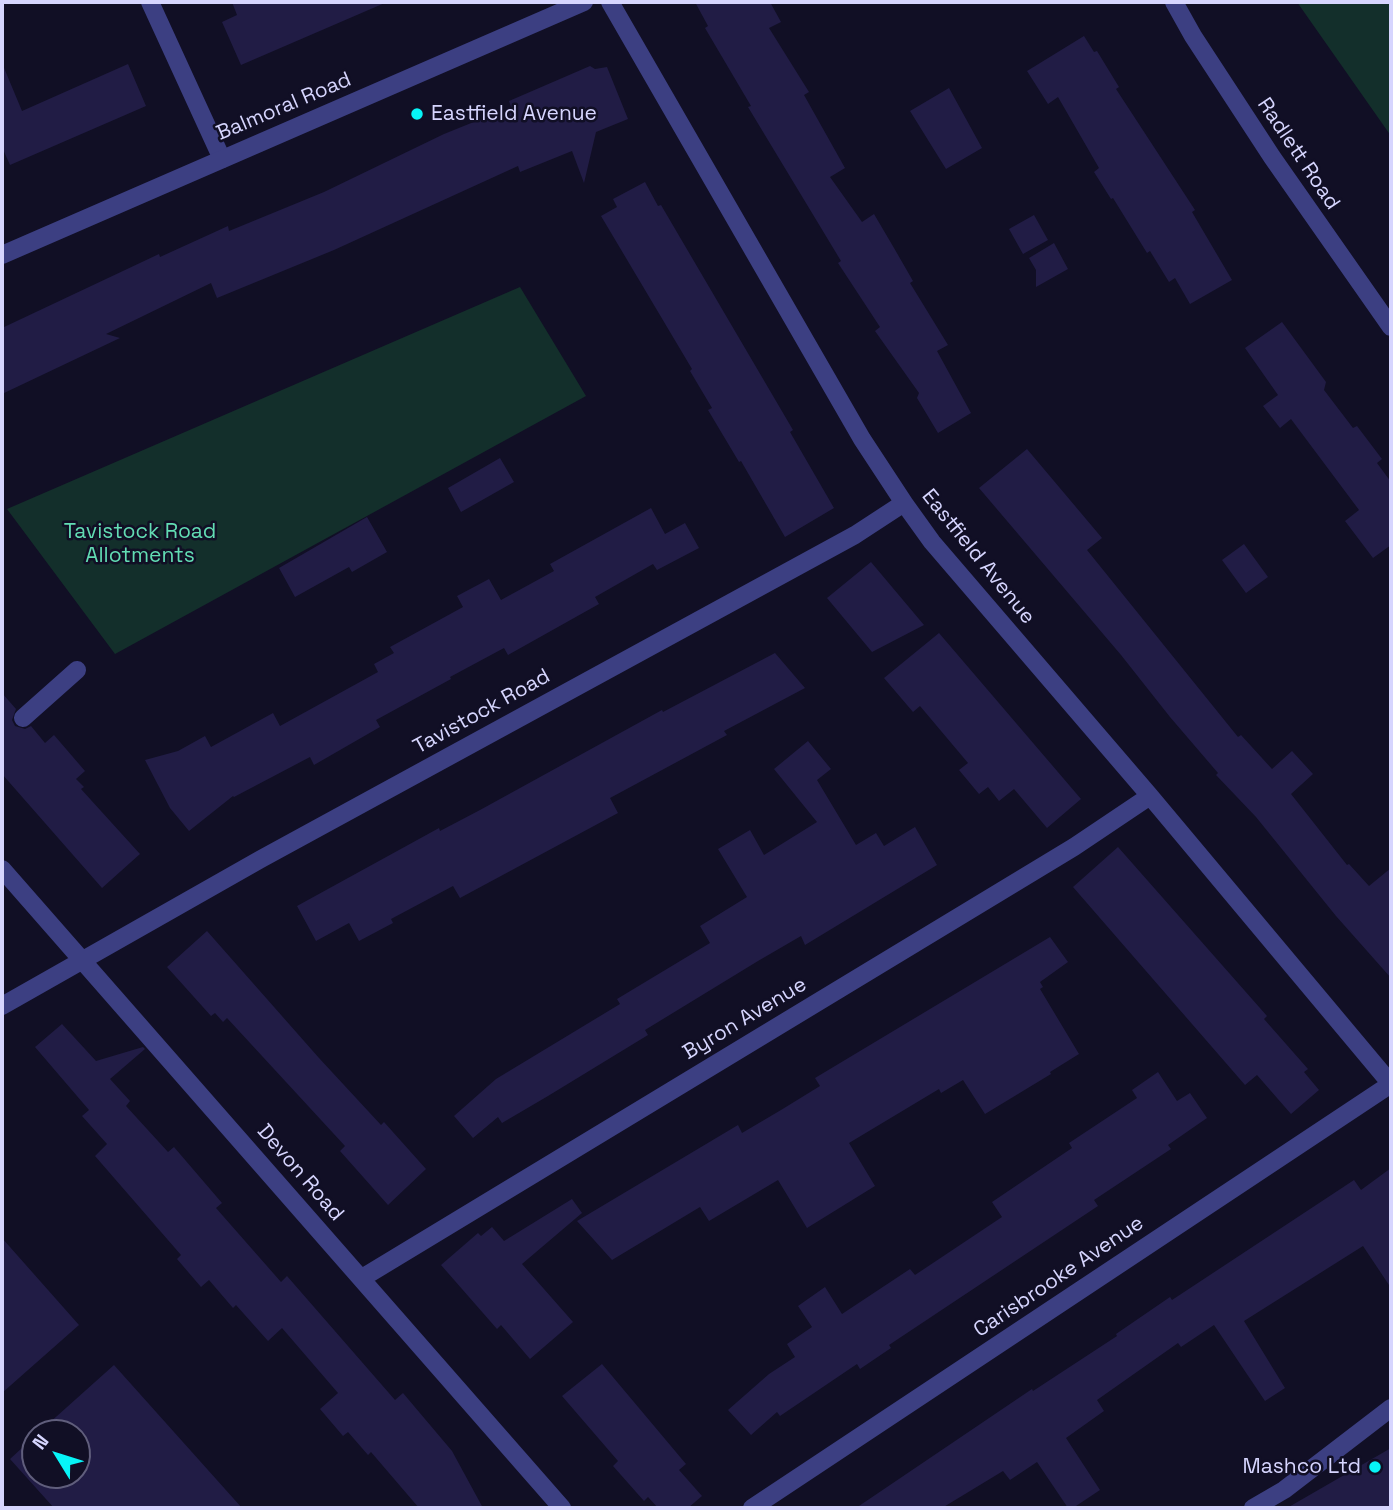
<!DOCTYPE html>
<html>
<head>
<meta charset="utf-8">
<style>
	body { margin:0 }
	#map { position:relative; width:1393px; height:1510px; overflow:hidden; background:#110f25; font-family:"Space Grotesk",sans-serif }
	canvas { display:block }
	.frame { position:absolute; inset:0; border:4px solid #d6d5fe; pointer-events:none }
	.north { position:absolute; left:21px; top:1419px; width:70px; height:70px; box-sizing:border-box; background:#110f25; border:2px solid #605e7c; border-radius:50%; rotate:308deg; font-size:19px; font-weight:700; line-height:28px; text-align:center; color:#d6d5fe }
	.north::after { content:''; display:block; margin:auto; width:24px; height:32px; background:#07f4f7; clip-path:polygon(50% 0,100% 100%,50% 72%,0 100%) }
</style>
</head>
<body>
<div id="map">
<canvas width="1393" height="1510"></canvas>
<div class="frame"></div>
<div class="north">N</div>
</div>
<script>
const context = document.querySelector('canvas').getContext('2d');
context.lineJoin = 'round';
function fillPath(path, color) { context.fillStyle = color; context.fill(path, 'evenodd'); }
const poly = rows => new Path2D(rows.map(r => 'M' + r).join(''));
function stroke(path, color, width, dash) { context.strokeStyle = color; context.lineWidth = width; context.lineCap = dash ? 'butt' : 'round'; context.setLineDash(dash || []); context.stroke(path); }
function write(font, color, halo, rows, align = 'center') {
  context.font = font + ' "Space Grotesk",sans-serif'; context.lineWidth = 5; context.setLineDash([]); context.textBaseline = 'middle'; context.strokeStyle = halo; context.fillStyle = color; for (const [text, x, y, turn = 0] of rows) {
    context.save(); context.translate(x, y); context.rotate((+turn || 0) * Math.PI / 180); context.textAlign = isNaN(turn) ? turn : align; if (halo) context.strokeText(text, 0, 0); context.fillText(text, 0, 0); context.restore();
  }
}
const green = poly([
	[1297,2,1391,2,1391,136],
	[520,287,586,396,115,654,7,509]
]);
const building = poly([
	[232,2,387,2,241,65,222,22,237,15],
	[695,2,770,2,781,22,769,28,809,92,804,95,845,168,830,177,862,222,874,214,894,248,913,281,910,283,948,345,937,351,971,413,938,433,917,398,919,393,875,331,880,327,838,263,841,261,748,107,751,106,705,28,708,26],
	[1084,36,1094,52,1097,51,1119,87,1116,89,1195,210,1192,212,1232,280,1190,304,1175,278,1169,282,1150,251,1147,253,1113,198,1111,199,1094,172,1099,168,1058,97,1048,104,1027,71],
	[2,63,22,111,128,64,146,106,10,165,2,147],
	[590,66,595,69,607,67,628,119,596,132,584,183,572,151,520,172,518,166,334,250,217,298,211,283,106,334,120,338,2,394,2,328,159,254,160,257,228,226,229,231,324,192,444,134,511,107,509,101],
	[949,88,982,148,946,169,910,111],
	[645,182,658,206,661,205,793,430,790,432,834,508,785,537,741,461,739,462,708,410,712,408,690,371,692,369,601,216,617,207,613,199],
	[1034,215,1048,240,1023,254,1009,229],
	[1054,243,1068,269,1036,287,1036,270,1029,258],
	[1282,322,1326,382,1324,390,1353,428,1357,426,1382,459,1377,463,1391,482,1391,545,1373,558,1345,521,1359,510,1291,419,1280,428,1263,406,1278,395,1245,348],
	[1027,449,1102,538,1087,550,1238,737,1241,735,1272,769,1292,751,1313,774,1291,794,1347,865,1349,864,1369,886,1391,868,1391,978,1336,916,1256,817,1216,775,1218,773,1170,717,1121,655,979,488],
	[500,458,514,482,461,512,448,488],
	[651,508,665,534,685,523,699,548,657,570,653,564,595,597,599,604,508,655,504,648,450,677,451,679,376,720,380,727,314,765,310,757,234,797,233,796,189,831,170,808,145,760,178,751,205,736,211,747,273,713,280,726,378,672,374,664,394,653,390,647,463,607,457,596,489,579,501,600,554,571,550,564],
	[367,517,387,552,352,572,349,567,295,597,279,568],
	[1244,544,1268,577,1246,593,1222,560],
	[871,562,924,625,872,652,827,598],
	[939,633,1081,799,1047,828,1014,789,999,801,988,787,979,794,959,770,968,763,920,706,913,712,884,678],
	[775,653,805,688,724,731,727,735,610,798,618,813,460,898,453,886,391,919,393,923,359,941,349,923,316,941,297,906,439,828,440,831,480,810,662,710,663,712],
	[2,693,16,709,12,720,15,726,25,729,31,726,45,743,54,735,85,771,76,779,84,787,81,789,140,854,102,888,2,774],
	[808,741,831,769,817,780,856,845,876,833,884,846,915,827,937,865,805,945,801,936,758,961,645,1030,648,1035,548,1096,502,1123,498,1117,473,1138,454,1116,496,1079,620,1004,617,999,710,943,700,926,747,897,718,849,750,830,764,855,817,822,774,769],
	[1118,847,1267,1016,1264,1019,1308,1069,1304,1072,1319,1090,1291,1114,1257,1075,1245,1085,1073,887],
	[207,931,319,1058,381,1125,384,1122,426,1169,388,1205,340,1151,345,1146,227,1018,223,1022,215,1013,211,1016,167,967],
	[1050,937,1068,962,1040,982,1043,987,1040,989,1079,1054,1050,1072,1051,1074,985,1114,963,1080,941,1093,939,1089,849,1143,875,1186,807,1228,778,1180,709,1221,700,1207,612,1260,577,1221,738,1125,742,1133,781,1110,820,1086,815,1078],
	[62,1024,96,1061,143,1047,145,1049,110,1079,130,1101,126,1106,168,1152,174,1147,222,1203,216,1208,281,1282,287,1276,395,1400,403,1393,452,1451,483,1508,419,1508,371,1452,368,1455,348,1432,343,1436,320,1409,338,1393,282,1328,268,1341,236,1305,233,1308,209,1280,201,1287,177,1259,181,1255,95,1156,107,1144,82,1116,89,1110,35,1047],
	[1158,1072,1177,1101,1190,1093,1207,1118,1168,1145,1171,1149,1094,1200,1098,1206,889,1345,891,1348,860,1369,857,1364,780,1416,777,1412,751,1435,728,1410,769,1374,795,1357,787,1344,812,1327,798,1306,825,1287,842,1314,910,1269,915,1275,1002,1217,992,1202,1072,1148,1069,1143,1137,1098,1132,1090],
	[1391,1168,1391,1288,1363,1246,1244,1321,1285,1388,1265,1401,1214,1325,1181,1347,1178,1343,1097,1400,1104,1411,1066,1438,1100,1490,1073,1508,1068,1508,1037,1462,1010,1480,1003,1471,942,1508,856,1508,1032,1389,1033,1391,1117,1336,1116,1334,1170,1297,1172,1300,1354,1180,1361,1190],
	[572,1199,582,1213,522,1264,573,1322,530,1359,501,1325,497,1329,441,1265,478,1233,481,1236,492,1227,504,1241],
	[2,1238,79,1325,2,1393],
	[602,1364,686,1464,679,1470,702,1496,688,1508,658,1508,648,1497,644,1501,613,1466,618,1461,562,1396],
	[114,1365,242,1508,54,1508,10,1459,35,1436,35,1475,77,1475,77,1433,38,1433],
	[1391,1448,1391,1508,1287,1508]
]);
const service = poly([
	[23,718,77,670],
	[1253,1508,1284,1490,1391,1408]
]);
const minor = poly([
	[150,2,222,159],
	[610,2,862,439,904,503,932,542,1150,796,1391,1084,752,1508],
	[2,869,562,1508],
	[2,1006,261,859,855,535,904,503],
	[362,1278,1074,847,1150,796]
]);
const tertiary = poly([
	[1174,2,1193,36,1272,157,1391,327],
	[2,255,584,2]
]);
const markers = [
	[417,114,7,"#07f4f7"],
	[1375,1467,7,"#07f4f7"]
];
const streetNames = [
	["Balmoral Road",284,107,-23],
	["Radlett Road",1298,154,56],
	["Eastfield Avenue",978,557,51],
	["Tavistock Road",482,712,-29],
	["Byron Avenue",745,1019,-31],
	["Devon Road",300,1173,49],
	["Carisbrooke Avenue",1059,1277,-34]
];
const poiNames = [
	["Eastfield Avenue",431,114],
	["Mashco Ltd",1361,1467,"right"]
];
const parkNames = [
	["Tavistock Road",140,532],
	["Allotments",140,556]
];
fillPath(green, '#132f2b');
fillPath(building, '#211c45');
stroke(service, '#3c3f82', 18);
stroke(minor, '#3c3f82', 18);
stroke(tertiary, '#3c3f82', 18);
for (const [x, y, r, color] of markers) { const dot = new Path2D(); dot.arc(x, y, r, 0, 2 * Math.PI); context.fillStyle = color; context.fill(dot); stroke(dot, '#110f25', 2.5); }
write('21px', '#d6d5fe', '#110f25', streetNames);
write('21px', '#d6d5fe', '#110f25', poiNames, 'left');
write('21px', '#62dcb3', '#110f25', parkNames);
</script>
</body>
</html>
